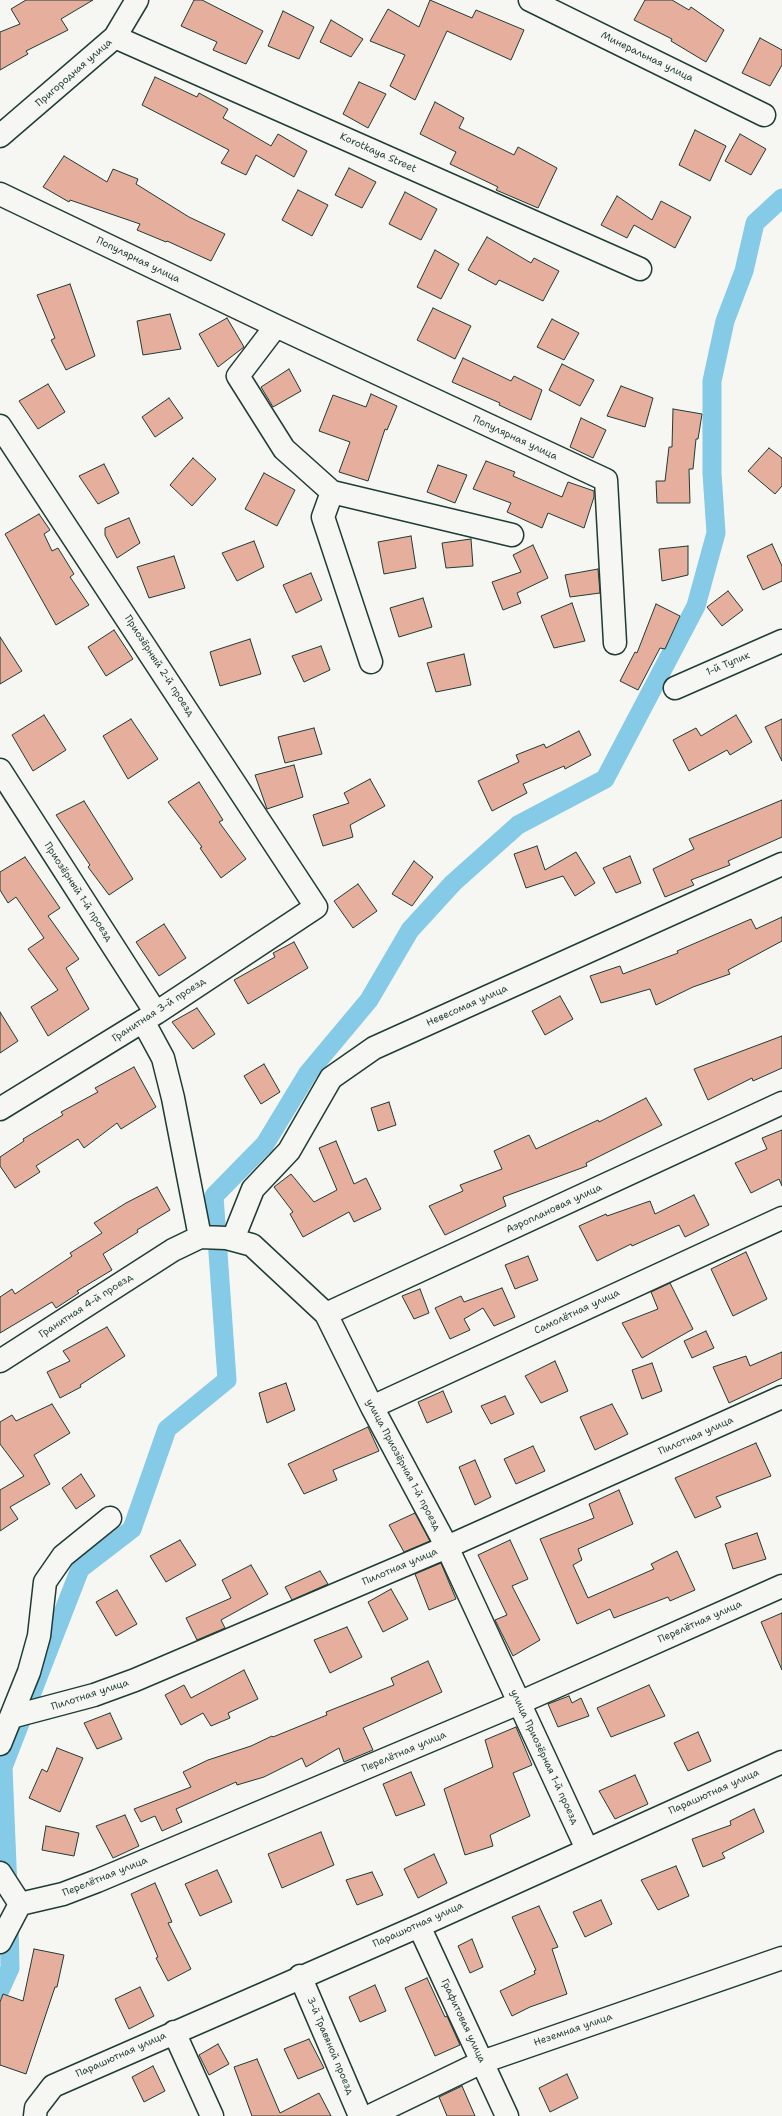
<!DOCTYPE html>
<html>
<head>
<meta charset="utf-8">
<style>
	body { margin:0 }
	canvas { display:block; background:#f6f6f2 }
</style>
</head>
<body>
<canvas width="782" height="2116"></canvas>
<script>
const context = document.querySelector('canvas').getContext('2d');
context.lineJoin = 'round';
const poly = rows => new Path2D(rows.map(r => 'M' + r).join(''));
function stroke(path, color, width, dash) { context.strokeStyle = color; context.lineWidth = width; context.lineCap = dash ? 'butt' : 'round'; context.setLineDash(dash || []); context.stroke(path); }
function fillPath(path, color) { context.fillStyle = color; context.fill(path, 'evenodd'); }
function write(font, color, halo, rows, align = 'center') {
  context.font = font + ' "Shantell Sans",sans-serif'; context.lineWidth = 3; context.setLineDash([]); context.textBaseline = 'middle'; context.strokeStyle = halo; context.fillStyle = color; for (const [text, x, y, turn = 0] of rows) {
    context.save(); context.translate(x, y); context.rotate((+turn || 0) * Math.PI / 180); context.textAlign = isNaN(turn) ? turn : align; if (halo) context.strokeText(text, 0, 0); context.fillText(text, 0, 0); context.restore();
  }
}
const canal = poly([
	[8,1890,3,1767,80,1569,132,1529,167,1429,227,1380,214,1196,265,1144,308,1073,369,1000,410,930,453,883,518,825,605,779,696,606,716,533,712,473,712,381,725,321,744,271,755,223,782,198],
	[0,1990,10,1968,9,1922]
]);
const building = poly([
	[26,0,93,0,61,19,68,30,26,51,28,54,0,70,0,32,20,24,11,9,26,0],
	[194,0,202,0,263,31,246,64,213,50,217,42,181,26,194,0],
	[430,0,472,18,476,10,524,30,511,60,447,31,415,100,390,86,405,55,370,41,388,9,419,27,430,0],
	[645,0,672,0,689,10,691,7,724,30,706,62,671,41,672,39,634,20,645,0],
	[283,11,314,27,299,59,268,46,283,11],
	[331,20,363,39,351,57,320,42,331,20],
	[760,38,782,50,782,65,770,86,742,73,760,38],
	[155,77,197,97,199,93,228,109,223,118,271,146,278,134,307,151,294,177,256,155,246,175,221,163,229,150,142,105,155,77],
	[359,82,386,94,368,128,343,114,359,82],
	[435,102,464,118,459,128,514,155,518,147,557,168,538,208,496,190,498,187,450,164,456,152,420,134,435,102],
	[695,130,726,146,710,181,679,165,695,130],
	[740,134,766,149,751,175,725,161,740,134],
	[64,156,107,182,113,169,138,179,136,184,189,217,225,234,211,261,167,241,166,242,137,230,140,224,70,200,69,202,43,187,64,156],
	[349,168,376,182,362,208,335,195,349,168],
	[298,190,328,205,312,236,282,220,298,190],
	[405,192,437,209,421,240,389,224,405,192],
	[617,196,652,220,661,201,691,217,675,248,634,225,627,238,601,225,617,196],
	[487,237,531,263,534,258,559,271,543,301,499,280,496,285,468,270,487,237],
	[435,250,459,264,441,299,417,287,435,250],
	[70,284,95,356,66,370,51,340,55,338,37,295,70,284],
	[433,308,471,326,455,359,417,340,433,308],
	[170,314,181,349,143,355,137,321,170,314],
	[227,318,244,347,218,367,199,334,227,318],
	[552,319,579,333,564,360,537,347,552,319],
	[463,358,511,381,514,376,542,390,531,420,499,405,500,403,452,382,463,358],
	[562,364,594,380,580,406,549,390,562,364],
	[289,369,301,391,273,407,261,387,289,369],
	[48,384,65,412,38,429,19,401,48,384],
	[621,386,653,398,645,427,607,416,621,386],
	[371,394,397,406,387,430,385,429,368,481,339,472,350,442,319,431,333,395,366,407,371,394],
	[169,398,183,418,155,437,142,417,169,398],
	[673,409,702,414,698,439,696,439,693,469,689,469,690,503,657,503,656,481,665,481,669,447,672,447,673,409],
	[581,418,606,430,593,458,570,447,581,418],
	[769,448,782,458,782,486,775,494,748,471,769,448],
	[193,458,216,479,192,506,170,485,193,458],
	[486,461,515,472,513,476,562,497,568,482,594,491,594,497,584,528,548,513,542,528,507,512,511,503,473,489,486,461],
	[104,464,119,493,98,504,79,476,104,464],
	[438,465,467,475,455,503,427,492,438,465],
	[264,473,295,490,277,526,245,509,264,473],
	[39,514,50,530,44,534,52,551,58,548,74,574,70,577,89,605,56,625,5,534,39,514],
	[129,518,140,543,117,558,105,535,105,528,129,518],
	[411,536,416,568,384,574,378,542,411,536],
	[471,539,473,566,446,568,442,543,471,539],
	[254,541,264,567,237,581,222,553,254,541],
	[772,544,782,566,782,581,763,590,747,556,772,544],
	[533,545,548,578,517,593,521,603,503,610,492,582,521,572,513,555,533,545],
	[688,546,688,575,662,581,659,549,688,546],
	[174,556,185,588,149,598,137,567,174,556],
	[598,569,600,593,570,597,565,575,598,569],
	[311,573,322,600,296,613,283,585,311,573],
	[728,591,743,610,722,626,707,607,728,591],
	[423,598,432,627,399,637,390,608,423,598],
	[572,603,585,641,554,648,541,616,572,603],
	[656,604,680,616,665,649,660,648,638,690,620,681,635,652,637,653,656,604],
	[114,630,133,659,106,676,88,647,114,630],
	[0,637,22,671,0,684,0,637],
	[250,639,261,674,220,686,210,652,250,639],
	[321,646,330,670,304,682,292,656,321,646],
	[464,654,471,685,436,692,427,663,464,654],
	[44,715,66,750,33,771,12,735,44,715],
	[736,715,752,742,730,755,727,750,689,771,673,740,696,728,701,736,736,715],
	[131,719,158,759,128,779,103,736,131,719],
	[782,719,782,761,765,727,782,719],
	[314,728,322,754,285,763,278,737,314,728],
	[579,731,591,755,565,769,564,766,523,784,527,793,492,811,478,781,519,762,516,755,544,744,546,748,579,731],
	[294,765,303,797,267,809,255,775,294,765],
	[370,779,385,806,350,825,353,837,323,846,313,815,349,803,344,793,370,779],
	[199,782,223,820,219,822,246,859,221,878,200,848,202,847,168,802,199,782],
	[782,800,782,837,728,861,730,865,691,880,694,885,665,897,653,869,694,849,689,839,782,800],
	[84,801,133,879,109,895,88,867,90,865,56,815,84,801],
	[537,846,545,870,576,852,595,883,575,896,563,876,526,888,514,854,537,846],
	[630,856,641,883,616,893,603,868,630,856],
	[25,857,60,908,48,916,79,959,66,968,89,1009,48,1036,31,1007,58,990,28,949,44,938,16,897,8,903,0,890,0,872,25,857],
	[414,861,433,877,412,906,392,894,414,861],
	[358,884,377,911,353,928,334,901,358,884],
	[782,917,782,941,728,970,730,974,693,987,656,1005,650,989,601,1003,590,976,620,966,623,974,678,953,677,951,751,919,756,929,782,917],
	[164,924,186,958,159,976,136,942,164,924],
	[294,942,308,968,248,1004,234,980,275,957,273,953,294,942],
	[560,996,573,1019,545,1035,532,1011,560,996],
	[197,1008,215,1034,193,1049,172,1022,197,1008],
	[0,1012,18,1041,0,1053,0,1012],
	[782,1036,782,1068,753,1081,752,1078,708,1100,694,1069,782,1036],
	[264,1064,280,1092,261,1104,244,1076,264,1064],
	[134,1067,156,1107,121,1129,117,1123,84,1148,78,1139,36,1166,40,1172,15,1188,0,1166,0,1157,24,1141,23,1139,63,1115,61,1112,98,1092,95,1088,134,1067],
	[646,1098,662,1125,586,1163,587,1166,503,1197,506,1206,445,1235,429,1206,463,1191,460,1185,502,1169,494,1151,529,1135,536,1149,598,1120,599,1122,646,1098],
	[389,1102,396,1125,378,1131,371,1108,389,1102],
	[782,1130,782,1186,779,1179,751,1193,735,1163,767,1149,762,1138,782,1130],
	[336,1141,354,1184,366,1178,381,1209,354,1222,349,1212,303,1237,290,1214,293,1212,274,1187,291,1174,314,1202,337,1190,319,1148,336,1141],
	[157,1187,170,1210,137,1230,138,1232,103,1254,112,1270,77,1291,79,1293,56,1308,52,1302,0,1333,0,1297,12,1289,15,1294,72,1256,70,1253,102,1233,94,1223,126,1203,157,1187],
	[694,1195,709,1225,685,1237,679,1225,632,1246,631,1244,597,1261,579,1226,606,1214,607,1216,650,1201,655,1214,694,1195],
	[746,1252,767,1299,733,1316,711,1269,746,1252],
	[528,1256,538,1280,515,1289,505,1265,528,1256],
	[670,1283,693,1329,642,1358,622,1323,658,1309,651,1292,670,1283],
	[502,1288,515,1317,494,1326,483,1308,464,1319,470,1330,450,1339,435,1308,461,1296,464,1302,502,1288],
	[420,1289,429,1313,414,1319,402,1296,420,1289],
	[107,1327,125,1356,80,1385,81,1387,60,1398,47,1372,70,1361,63,1351,107,1327],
	[706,1331,714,1348,692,1358,684,1341,706,1331],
	[782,1352,782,1378,729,1403,713,1367,746,1356,750,1366,782,1352],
	[555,1361,568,1391,541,1403,525,1376,555,1361],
	[652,1363,662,1391,642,1399,632,1370,652,1363],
	[286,1383,295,1410,267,1423,259,1393,286,1383],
	[443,1391,452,1412,427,1423,418,1402,443,1391],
	[505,1396,514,1414,491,1424,481,1406,505,1396],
	[52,1404,70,1433,34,1455,50,1484,10,1507,18,1519,0,1531,0,1490,24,1476,0,1444,0,1422,12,1415,16,1421,52,1404],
	[612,1404,628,1434,595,1450,580,1417,612,1404],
	[368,1427,379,1451,333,1470,337,1480,304,1494,288,1464,368,1427],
	[756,1443,771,1476,716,1497,721,1507,695,1518,675,1478,756,1443],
	[533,1446,545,1471,516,1484,504,1459,533,1446],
	[475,1460,491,1497,475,1505,459,1467,475,1460],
	[81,1474,95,1496,76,1509,62,1488,81,1474],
	[619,1490,633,1524,578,1549,582,1560,573,1565,588,1598,654,1569,651,1564,677,1551,695,1590,670,1601,668,1597,614,1618,610,1609,577,1624,540,1539,594,1518,589,1504,619,1490],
	[415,1513,430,1541,404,1552,389,1525,415,1513],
	[757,1533,766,1559,733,1569,725,1544,757,1533],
	[180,1540,196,1565,166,1582,150,1556,180,1540],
	[510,1540,528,1579,512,1586,540,1640,513,1656,495,1620,507,1615,478,1555,510,1540],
	[441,1563,456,1599,429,1610,415,1574,441,1563],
	[251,1565,268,1594,221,1620,225,1628,197,1640,186,1618,231,1598,222,1580,251,1565],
	[320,1571,328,1584,292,1600,285,1587,320,1571],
	[391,1589,408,1619,383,1632,368,1602,391,1589],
	[117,1590,137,1624,116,1636,96,1602,117,1590],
	[782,1613,782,1670,761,1622,782,1613],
	[347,1627,362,1657,330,1673,314,1640,347,1627],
	[428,1661,442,1692,363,1728,373,1750,344,1762,339,1748,306,1767,302,1758,264,1777,237,1785,236,1782,176,1809,182,1822,162,1831,155,1816,141,1822,134,1809,191,1787,183,1772,208,1760,251,1746,272,1736,273,1737,327,1715,326,1712,394,1685,391,1678,428,1661],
	[244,1670,258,1699,228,1713,230,1718,211,1726,203,1713,181,1725,165,1695,184,1685,191,1698,244,1670],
	[649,1685,665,1716,611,1737,597,1708,649,1685],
	[569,1696,572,1703,581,1698,589,1716,558,1727,548,1704,569,1696],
	[110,1713,122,1739,97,1749,84,1723,110,1713],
	[516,1727,532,1765,513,1773,530,1816,490,1835,493,1846,465,1855,444,1789,493,1767,485,1740,516,1727],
	[698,1732,711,1761,688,1771,674,1743,698,1732],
	[57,1748,83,1758,60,1812,29,1798,42,1769,47,1772,57,1748],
	[411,1772,425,1805,396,1816,383,1784,411,1772],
	[635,1775,648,1804,615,1819,599,1791,635,1775],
	[754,1809,764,1832,722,1853,725,1858,703,1867,692,1839,731,1825,730,1821,754,1809],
	[125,1815,139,1846,113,1858,96,1826,125,1815],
	[46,1826,79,1833,74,1856,42,1850,46,1826],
	[321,1832,334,1865,282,1888,268,1854,321,1832],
	[434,1854,447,1883,418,1898,404,1869,434,1854],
	[676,1866,689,1896,658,1910,641,1880,676,1866],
	[217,1870,232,1902,200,1916,185,1884,217,1870],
	[372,1872,383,1895,357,1905,346,1880,372,1872],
	[155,1883,172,1922,168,1923,191,1969,168,1981,156,1958,158,1957,131,1894,155,1883],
	[601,1900,612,1924,585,1937,573,1912,601,1900],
	[539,1906,558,1947,552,1949,567,1994,530,2007,512,2016,500,1991,535,1974,534,1971,536,1970,512,1917,539,1906],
	[472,1939,483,1967,470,1973,458,1946,472,1939],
	[34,1949,64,1955,57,1987,55,1987,26,2074,0,2065,0,2002,3,1994,23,2001,34,1949],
	[427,1978,445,2017,447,2016,460,2045,435,2056,405,1988,427,1978],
	[375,1985,386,2011,360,2022,349,1997,375,1985],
	[140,1987,154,2016,129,2029,115,1999,140,1987],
	[309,2039,324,2068,298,2079,284,2049,309,2039],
	[218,2044,229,2064,209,2075,199,2055,218,2044],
	[257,2059,280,2113,319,2093,331,2116,252,2116,234,2067,257,2059],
	[153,2066,165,2091,144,2102,132,2077,153,2066],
	[567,2074,578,2098,550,2112,539,2088,567,2074],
	[462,2086,475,2116,447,2116,439,2097,462,2086]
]);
const minor = poly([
	[530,0,764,115],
	[115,37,640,269],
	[0,136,115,37,137,0],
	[0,194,276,326,606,480,615,643],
	[276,326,238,376,284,449,332,492,512,535],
	[0,426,316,907,156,1013,0,1109],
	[332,492,323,517,371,662],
	[675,688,782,641],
	[0,770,156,1013],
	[143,1021,163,1058,173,1098,200,1237],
	[233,1239,253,1189,289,1151,331,1078,374,1048,782,864],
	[326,1314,782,1103],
	[0,1361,173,1250,200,1237,226,1238,252,1245,326,1314,372,1407,447,1547,587,1849],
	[372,1407,782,1218],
	[11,1717,94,1695,135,1680,447,1547,782,1397],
	[0,1744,29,1672,39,1636,45,1582,63,1556,110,1518],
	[0,1873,20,1904],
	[20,1904,63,1894,97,1881,519,1703,782,1586],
	[419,1926,507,2116],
	[0,1942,20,1904],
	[300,1976,360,2116],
	[174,2032,212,2116],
	[35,2116,36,2108,53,2086,419,1926,782,1762],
	[370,2116,482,2062,782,1958]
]);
const streetNames = [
	["Минеральная улица",647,57,26],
	["Пригородная улица",74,73,-41],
	["Korotkaya Street",378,153,24],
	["Популярная улица",138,260,26],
	["Популярная улица",515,438,25],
	["1-й Тупик",728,664,-23],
	["Приозёрный 2-й проезд",159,666,57],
	["Приозёрный 1-й проезд",78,892,57],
	["Невесомая улица",467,1006,-24],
	["Гранитная 3-й проезд",159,1010,-33],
	["Аэроплановая улица",554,1209,-25],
	["Гранитная 4-й проезд",86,1306,-33],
	["Самолётная улица",577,1312,-25],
	["Пилотная улица",696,1436,-24],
	["улица Приозёрная 1-й проезд",403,1465,62],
	["Пилотная улица",400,1567,-23],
	["Перелётная улица",700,1622,-24],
	["Пилотная улица",90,1695,-18],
	["Перелётная улица",404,1752,-23],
	["улица Приозёрная 1-й проезд",544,1757,65],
	["Парашютная улица",714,1792,-24],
	["Перелётная улица",105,1877,-22],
	["Парашютная улица",418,1925,-24],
	["Графитовая улица",463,2021,65],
	["Неземная улица",573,2030,-19],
	["3-й Травяной проезд",330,2046,67],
	["Парашютная улица",121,2055,-24]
];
stroke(canal, '#85cae6', 19);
fillPath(building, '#e6ae9c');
stroke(building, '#1f3d34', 1);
stroke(minor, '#1f3d34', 25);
stroke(minor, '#f6f6f2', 22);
write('10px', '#1f3d34', '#f6f6f2', streetNames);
</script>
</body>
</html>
